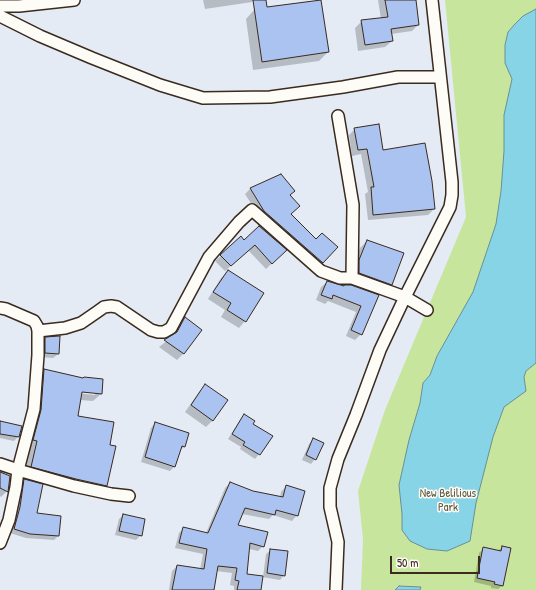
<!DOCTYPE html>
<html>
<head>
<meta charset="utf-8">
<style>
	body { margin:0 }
	#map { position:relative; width:536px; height:590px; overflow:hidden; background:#e4ebf5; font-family:"Patrick Hand",sans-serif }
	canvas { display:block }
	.scale { position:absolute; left:390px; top:556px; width:90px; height:18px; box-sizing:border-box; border:2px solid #3b2a1e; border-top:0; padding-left:5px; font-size:12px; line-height:14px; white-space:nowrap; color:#3b2a1e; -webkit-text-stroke:3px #fdfcf7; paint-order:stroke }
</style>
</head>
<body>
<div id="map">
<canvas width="536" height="590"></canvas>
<div class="scale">50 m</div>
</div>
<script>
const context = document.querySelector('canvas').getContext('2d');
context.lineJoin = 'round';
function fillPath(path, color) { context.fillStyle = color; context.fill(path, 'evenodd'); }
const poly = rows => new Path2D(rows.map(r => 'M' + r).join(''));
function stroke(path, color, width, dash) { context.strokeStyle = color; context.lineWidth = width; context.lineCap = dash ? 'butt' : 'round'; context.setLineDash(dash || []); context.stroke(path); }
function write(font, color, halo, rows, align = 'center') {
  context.font = font + ' "Patrick Hand",sans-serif'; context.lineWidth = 3; context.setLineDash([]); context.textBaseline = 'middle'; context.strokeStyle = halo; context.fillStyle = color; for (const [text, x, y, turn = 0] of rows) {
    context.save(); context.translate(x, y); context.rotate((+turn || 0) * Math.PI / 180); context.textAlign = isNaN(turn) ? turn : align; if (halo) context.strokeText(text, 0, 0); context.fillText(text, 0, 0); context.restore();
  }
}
const green = poly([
	[445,0,536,0,536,590,361,590,363,539,358,491,385,410,466,217]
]);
const water = poly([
	[536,9,536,363,526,371,524,377,526,391,504,407,493,437,476,503,470,541,447,551,427,549,410,541,402,530,402,514,399,485,409,440,420,403,423,383,430,375,437,356,473,292,496,224,501,191,504,151,504,115,512,79,505,63,505,45,508,32,515,24,523,16,536,9],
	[399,586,421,587,420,590,395,590,399,586]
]);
const shadow = poly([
	[203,0,254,0,252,2,205,9],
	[320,0,328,52,319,61,253,70,246,19,254,10],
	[378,0,415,0,418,25,412,31,391,34,392,41,385,47,358,51,355,28,362,21,381,19],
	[355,129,434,209,428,215,368,220,365,194,368,192,361,154,352,156,349,135],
	[281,175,289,195,290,215,316,240,336,247,317,268,259,216,245,194,250,189],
	[259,227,280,256,266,269,248,250,225,271,215,261,221,256,244,241],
	[367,241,391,284,385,291,353,280,353,267,360,248],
	[228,271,245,321,239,328,221,317,225,310,208,299,221,278],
	[327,282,378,296,361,334,355,340,346,336,356,312,328,301,325,304,316,300,321,287],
	[185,319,184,353,177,360,159,347,173,336,178,325],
	[59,337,58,354,53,358,41,357,41,343,45,338],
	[44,370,83,379,102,379,101,394,93,401,80,400,77,416,109,445,107,486,99,493,24,474,30,448,26,447,37,378],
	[77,391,95,393,95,395,77,393],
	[205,386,213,420,206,427,185,412,199,392],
	[244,416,252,424,259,454,255,459,240,449,241,447,228,439,240,420],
	[0,422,21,426,18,437,14,441,0,438],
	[155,423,188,434,184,447,179,451,174,467,170,471,141,462,151,428],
	[313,439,315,459,311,464,302,460,309,444],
	[0,473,7,491,1,497,0,496],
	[25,480,36,514,58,536,54,540,26,538,10,533,16,512,20,484],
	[230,483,252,492,280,498,281,492,286,486,297,515,292,521,273,515,269,519,242,514,236,526,263,546,258,551,249,549,246,574,263,577,266,554,271,550,284,575,280,580,262,577,260,590,234,590,234,586,230,585,232,573,216,571,213,590,169,590,172,571,177,566,200,570,203,554,175,548,179,533,184,528,206,533,225,488],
	[123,515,141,535,136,540,115,535,119,519],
	[502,547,503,585,498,589,491,588,491,586,474,582,479,553,484,548,498,551]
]);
const building = poly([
	[253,0,266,0,267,7,321,0,329,52,262,62,253,0],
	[385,0,416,0,419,25,391,29,393,41,365,45,361,20,388,17,385,0],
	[379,124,383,150,425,143,432,181,435,209,373,215,371,187,374,187,367,149,358,150,354,128,379,124],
	[281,174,295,191,290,195,300,206,291,214,316,239,322,233,338,247,323,263,264,211,250,188,281,174],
	[259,226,287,250,272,264,255,245,231,266,220,255,241,236,244,240,259,226],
	[367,240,404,253,392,285,359,273,359,260,367,240],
	[228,270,264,293,246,322,227,310,231,303,213,292,228,270],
	[327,281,344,286,344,285,351,285,379,295,362,335,351,330,361,306,333,295,332,299,321,295,327,281],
	[185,317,202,330,184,354,164,340,177,332,185,317],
	[60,336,59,354,45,353,45,337,60,336],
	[44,369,83,378,84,377,103,379,102,394,82,392,78,416,114,422,110,445,116,446,107,486,76,479,31,467,37,441,33,440,41,410,44,369],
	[205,384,228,400,213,421,191,405,205,384],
	[244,414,255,421,253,424,273,436,260,455,243,445,245,442,232,434,244,414],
	[0,421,22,426,19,437,0,434,0,421],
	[155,422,189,433,185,447,182,446,175,467,145,457,155,422],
	[313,438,324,443,316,460,306,455,313,438],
	[0,472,10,476,8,492,0,488,0,472],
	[24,479,43,484,37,513,61,516,59,536,30,534,14,529,20,507,24,479],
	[230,482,253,491,283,497,286,485,305,491,298,516,276,510,275,515,245,508,238,525,268,532,264,547,250,543,247,574,263,576,261,590,237,590,239,581,235,580,237,568,218,566,214,590,172,590,177,565,204,569,207,549,179,543,183,527,208,533,230,482],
	[123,514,145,519,142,536,119,531,123,514],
	[502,546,511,548,503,586,494,584,495,582,477,578,483,547,501,551,502,546],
	[270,549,288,551,285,576,267,573,270,549]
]);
const street = poly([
	[0,6,19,6,74,0],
	[0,16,40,36,92,58,160,85,203,98,270,97,343,87,398,77,440,77],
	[338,116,353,205,352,278],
	[0,308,6,309,34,321,37,326,38,331,38,355,34,409,18,470,74,486,111,494,129,496],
	[38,331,65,328,81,323,97,312,104,307,111,306,117,307,151,330,158,332,164,332,171,328,209,257,239,222,252,210,321,271,340,278,352,278,405,297,427,310],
	[0,464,18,470,16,487,9,520,0,543],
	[336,590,338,542,330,507,330,488,338,459,356,415,380,350,405,297,450,207,452,195,452,182,432,0]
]);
const parkNames = [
	["New Belilious",448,494],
	["Park",448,508]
];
fillPath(green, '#c7e59d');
fillPath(water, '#87d4e7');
stroke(water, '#699097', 1);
fillPath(shadow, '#0003');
fillPath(building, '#abc3f1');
stroke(building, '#3b2a1e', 1);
stroke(street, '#3b2a1e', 14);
stroke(street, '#fdfcf7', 11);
write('12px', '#5e593e', '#fdfcf7', parkNames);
</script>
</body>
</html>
